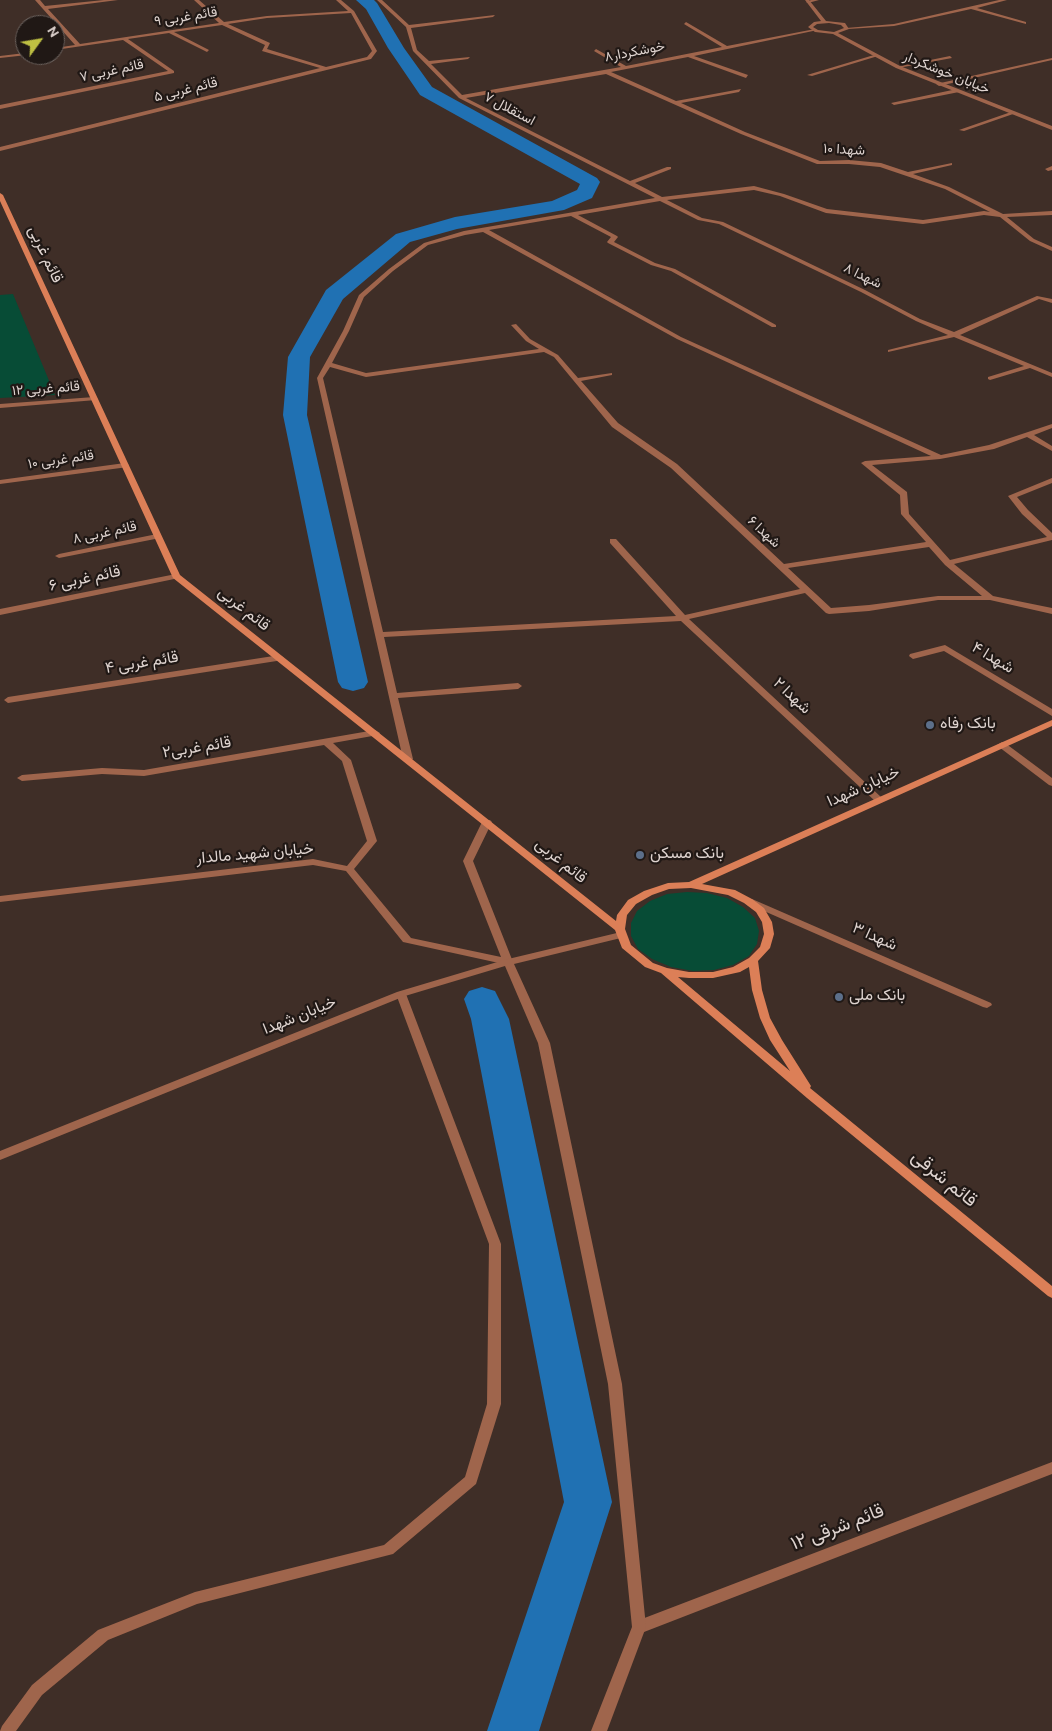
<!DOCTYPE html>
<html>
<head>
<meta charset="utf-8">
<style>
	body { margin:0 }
	#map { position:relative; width:1052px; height:1731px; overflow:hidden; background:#3f2e27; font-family:Overpass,sans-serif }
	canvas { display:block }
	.north { position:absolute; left:15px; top:15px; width:50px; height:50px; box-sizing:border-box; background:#201815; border:1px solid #6c635f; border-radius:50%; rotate:58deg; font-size:14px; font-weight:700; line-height:20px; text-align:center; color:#ded3cf }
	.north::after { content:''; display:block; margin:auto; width:18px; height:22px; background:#bebf42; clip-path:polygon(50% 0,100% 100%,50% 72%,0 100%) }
</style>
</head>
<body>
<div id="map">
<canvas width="1052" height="1731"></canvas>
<div class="north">N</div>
</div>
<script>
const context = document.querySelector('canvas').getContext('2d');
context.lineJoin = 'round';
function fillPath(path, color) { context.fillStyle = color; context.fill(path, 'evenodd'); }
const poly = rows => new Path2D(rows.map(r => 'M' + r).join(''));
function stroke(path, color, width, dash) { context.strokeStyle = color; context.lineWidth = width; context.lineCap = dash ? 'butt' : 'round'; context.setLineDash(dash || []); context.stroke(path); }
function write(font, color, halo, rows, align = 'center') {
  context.font = font + ' Overpass,Vazirmatn,sans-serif'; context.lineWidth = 4.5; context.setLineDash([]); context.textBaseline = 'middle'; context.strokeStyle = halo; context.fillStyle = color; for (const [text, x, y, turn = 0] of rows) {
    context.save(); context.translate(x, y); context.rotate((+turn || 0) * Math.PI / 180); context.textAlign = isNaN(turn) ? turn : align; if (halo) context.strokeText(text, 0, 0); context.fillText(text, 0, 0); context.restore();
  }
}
const green = poly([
	[13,294,55,395,0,398,0,295],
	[687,892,707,893,727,898,743,907,755,918,759,931,757,944,749,956,733,965,714,970,693,971,671,967,652,959,638,949,631,936,631,923,637,911,650,901,667,894]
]);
const canal = poly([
	[356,0,374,0,377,3,404,48,432,87,597,178,600,182,592,198,564,210,457,229,410,242,343,299,310,357,307,415,368,682,364,688,353,691,342,688,338,682,283,415,288,357,326,290,396,234,455,217,552,201,577,190,580,184,420,95,388,48,366,9,356,0],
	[482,987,495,991,509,1019,612,1502,539,1731,487,1731,564,1502,471,1019,464,999,469,991,482,987]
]);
const service = poly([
	[1002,742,1005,743,1052,778,1052,786,1049,785,999,747,997,745,1002,742]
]);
const minor = poly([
	[35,0,40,0,45,6,104,0,118,0,48,9,80,44,219,23,194,0,199,0,224,22,267,16,348,11,336,0,341,0,354,11,377,51,371,59,0,151,0,147,320,68,262,51,265,45,222,25,174,32,209,50,207,52,169,33,128,39,174,71,174,73,0,109,0,105,168,71,123,40,55,50,55,48,75,45,35,0],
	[351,13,372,51,367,57,326,67,267,49,270,43,228,24,267,18,351,13],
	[377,0,382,0,409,25,495,15,493,17,411,28,417,50,429,61,470,57,468,59,431,64,462,95,621,67,594,51,596,49,626,66,722,47,684,24,686,22,727,46,815,29,813,31,694,56,748,75,746,78,688,57,611,72,676,101,741,89,739,92,681,103,745,132,820,161,849,160,881,163,908,172,952,163,952,165,913,174,949,187,1003,214,1052,211,1052,215,1007,217,1034,239,1052,247,1052,251,1030,241,1000,217,984,215,923,224,826,213,780,196,754,190,667,200,702,218,723,222,865,290,920,319,954,332,1037,296,1052,299,1052,303,1039,299,960,335,1052,373,1052,377,1030,368,990,380,988,379,988,377,1024,366,954,337,888,352,888,350,948,335,916,321,861,292,719,224,698,220,660,201,578,215,617,236,618,237,614,242,655,263,675,269,776,325,776,327,772,327,671,271,651,265,608,243,607,242,611,237,571,216,489,230,681,337,941,455,989,445,1052,424,1052,428,1034,435,1052,446,1052,451,1027,437,994,449,940,459,872,465,907,492,909,514,950,560,1047,537,1022,514,1008,496,1052,478,1052,483,1017,497,1028,510,1052,533,1052,540,954,564,993,596,1052,608,1052,614,990,600,938,600,869,611,829,614,826,613,805,593,689,619,881,797,883,799,881,801,875,801,681,621,384,637,397,693,518,683,522,686,518,689,398,698,413,759,408,762,403,759,317,378,343,331,359,295,389,269,424,243,464,231,655,198,459,98,413,51,406,27,377,0],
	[606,74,741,134,817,164,849,164,880,167,945,189,990,212,984,211,923,220,827,209,784,194,754,186,662,197,635,183,671,169,671,167,667,167,630,181,466,98,606,74],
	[483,232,677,339,931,456,865,461,861,463,900,495,901,514,926,542,784,564,677,464,618,423,581,381,612,375,612,373,578,378,558,355,530,339,516,324,511,325,526,341,539,349,366,373,332,363,349,331,364,297,393,271,428,245,465,235,483,232],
	[544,352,554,357,612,427,671,468,800,589,685,615,616,539,610,539,610,543,676,616,383,632,323,378,330,367,366,377,544,352],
	[929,547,945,565,982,596,938,596,869,605,831,608,788,568,929,547],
	[811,0,819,0,808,3,806,2,811,0],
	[999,0,1007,0,977,8,1026,22,1026,24,971,9,894,26,848,29,846,28,894,24,999,0],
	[25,53,25,55,27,55,0,58,0,56,25,53],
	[874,55,878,56,812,76,807,75,874,55],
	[950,56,952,58,898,68,896,67,950,56],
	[1052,58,1052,60,939,86,936,84,1052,58],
	[957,89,959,92,894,105,891,103,957,89],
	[1011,112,1016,113,964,131,959,130,1011,112],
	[1052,166,1052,170,1048,171,1045,169,1052,166],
	[94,397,98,399,96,400,0,408,0,404,94,397],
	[125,463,129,465,128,467,0,484,0,480,125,463],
	[157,534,160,534,160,538,59,558,55,556,59,554,157,534],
	[176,574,179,574,179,578,0,615,0,609,176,574],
	[945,645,1052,709,1052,716,944,651,913,659,909,656,910,654,945,645],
	[280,655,284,658,283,660,8,703,4,700,8,697,280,655],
	[375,730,380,733,378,735,333,743,351,760,377,841,354,869,411,938,501,957,463,861,482,822,484,820,490,820,492,822,473,861,513,962,512,964,508,965,403,942,346,871,313,865,0,902,0,896,313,859,347,866,367,841,342,761,324,745,144,776,102,774,22,781,17,778,22,775,102,768,144,770,375,730],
	[752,899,991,1003,992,1005,987,1008,983,1007,748,904,747,902,752,899],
	[401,991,406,994,501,1244,501,1404,476,1484,393,1554,197,1604,108,1640,42,1695,16,1731,0,1731,2,1726,32,1685,98,1630,195,1592,384,1545,465,1477,487,1404,489,1244,396,994,401,991],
	[1052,1462,1052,1474,644,1632,639,1633,634,1632,632,1627,634,1622,1052,1462]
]);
const tertiary = poly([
	[805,0,809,0,826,21,845,23,849,29,838,33,900,66,1052,126,1052,130,896,68,833,34,815,32,808,27,814,22,821,21,805,0],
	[829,23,841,25,844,28,834,32,818,30,813,27,817,24,829,23],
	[621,932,626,935,625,937,514,964,550,1043,622,1384,646,1627,607,1731,591,1731,632,1627,608,1384,538,1043,505,966,405,996,0,1160,0,1151,397,992,504,960,621,932]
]);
const secondary = poly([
	[0,193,3,195,180,575,616,921,617,915,628,900,644,891,668,883,689,882,1052,720,1052,726,702,884,735,890,752,899,764,908,772,922,774,934,770,948,758,961,762,990,770,1018,782,1040,811,1086,810,1088,1052,1286,1052,1298,1048,1296,807,1098,661,973,645,967,622,948,615,930,173,578,0,201,0,193],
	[691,888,728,895,744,903,756,912,762,922,764,934,760,947,749,958,733,967,713,972,689,972,667,968,653,963,631,945,625,929,627,915,636,904,652,895,669,889,691,888],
	[749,967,752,990,760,1018,770,1040,790,1071,678,977,689,978,713,978,740,972,749,967]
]);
const markers = [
	[930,725,5,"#5c6f8a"],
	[640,855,5,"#5c6f8a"],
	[839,997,5,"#5c6f8a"]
];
const farStreetnames = [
	["قائم غربی ۹",186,18,-9],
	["خوشکردار۸",635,53,-11],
	["قائم غربی ۷",112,72,-12],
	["خیابان خوشکردار",946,74,22],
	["قائم غربی ۵",186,91,-14],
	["استقلال ۷",509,110,28],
	["شهدا ۱۰",844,151,3],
	["شهدا ۸",862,277,26],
	["قائم غربی ۱۲",46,390,-4],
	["قائم غربی ۱۰",61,461,-8],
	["شهدا ۶",763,533,43],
	["قائم غربی ۸",105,534,-12]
];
const streetNames = [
	["قائم غربی",44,255,65],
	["قائم غربی ۶",85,580,-12],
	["قائم غربی",243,610,38],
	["شهدا ۴",992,659,31],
	["قائم غربی ۴",142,664,-9],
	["شهدا ۲",791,697,43],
	["۲قائم غربی",197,749,-9],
	["خیابان شهدا",864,788,-24],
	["خیابان شهید مالدار",255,855,-5],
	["قائم غربی",560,862,39],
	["شهدا ۳",874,938,24],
	["خیابان شهدا",300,1017,-22]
];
const poiNames = [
	["بانک رفاه",940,725],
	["بانک مسکن",650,855],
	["بانک ملی",849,997]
];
const nearStreetnames = [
	["قائم شرقی",943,1180,39],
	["قائم شرقی ۱۲",838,1529,-21]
];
fillPath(green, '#074c36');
fillPath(canal, '#2071b3');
fillPath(service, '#9f654c');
fillPath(minor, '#9f654c');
fillPath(tertiary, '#9f654c');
fillPath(secondary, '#dc7f57');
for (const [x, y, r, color] of markers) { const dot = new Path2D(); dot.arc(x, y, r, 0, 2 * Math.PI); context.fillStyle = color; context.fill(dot); stroke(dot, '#201815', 2); }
write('14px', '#ded3cf', '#201815', farStreetnames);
write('16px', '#ded3cf', '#201815', streetNames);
write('16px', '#ded3cf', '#201815', poiNames, 'left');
write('19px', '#ded3cf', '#201815', nearStreetnames);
</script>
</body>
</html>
